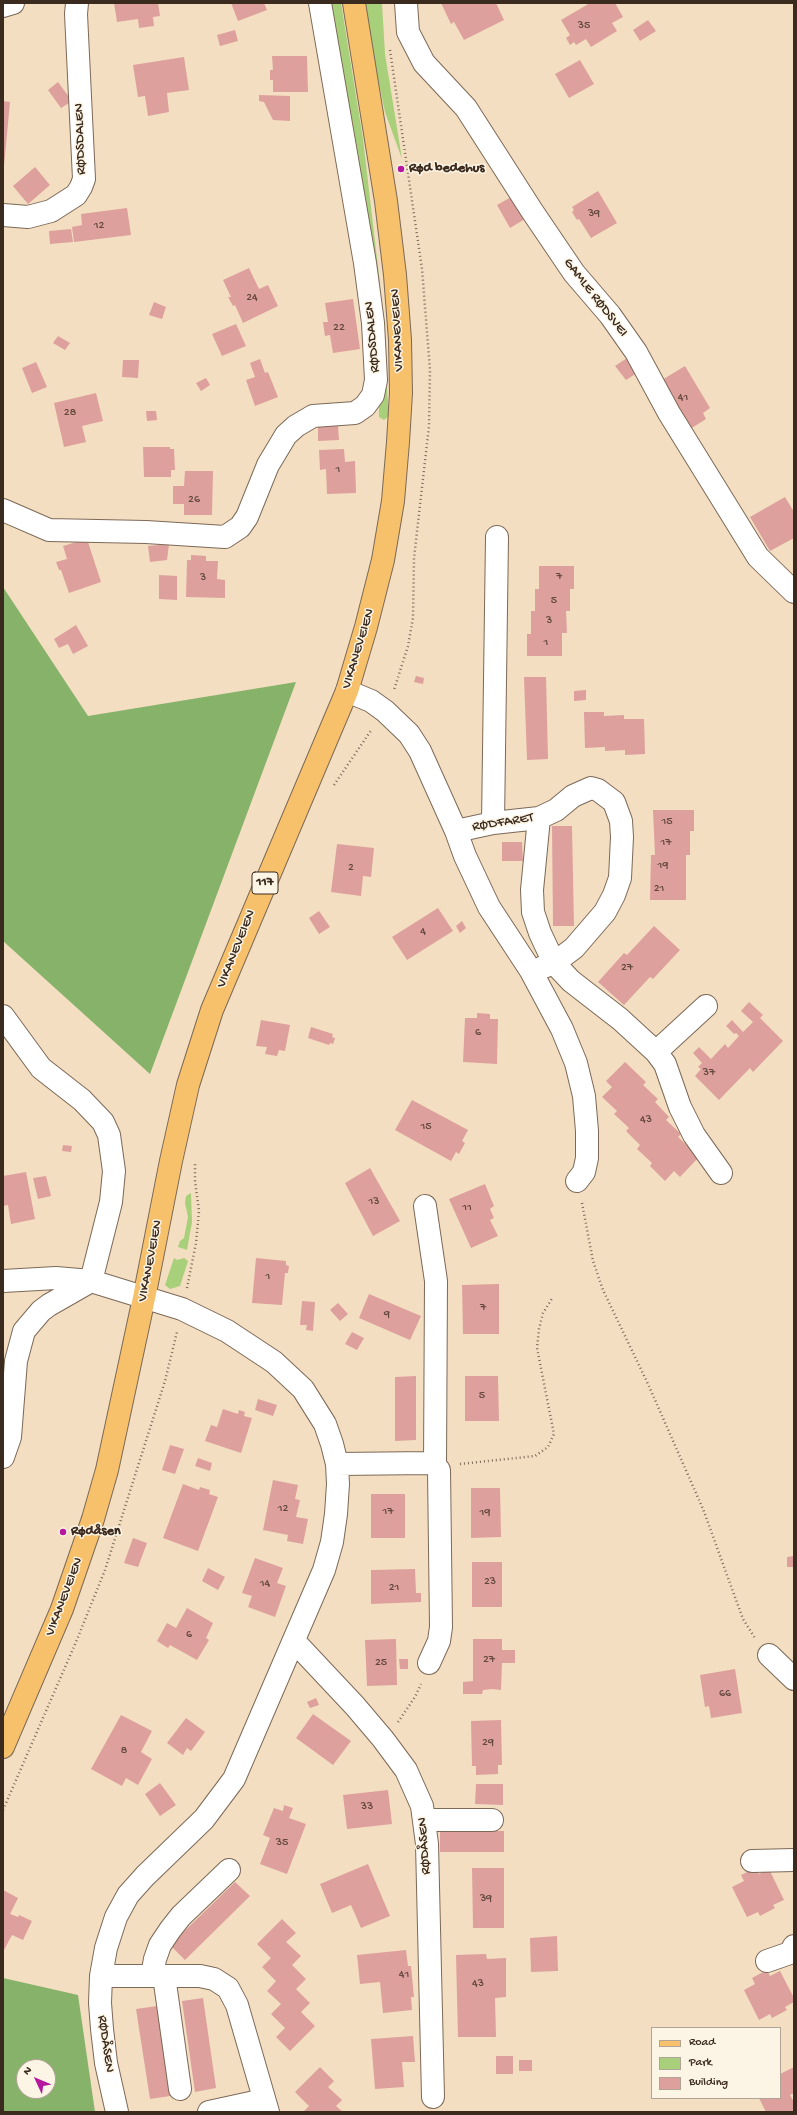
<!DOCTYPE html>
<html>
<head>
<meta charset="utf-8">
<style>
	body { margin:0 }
	#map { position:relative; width:797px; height:2115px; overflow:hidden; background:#f4dec2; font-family:"Gochi Hand",sans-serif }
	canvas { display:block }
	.frame { position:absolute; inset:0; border:4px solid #3b2a1e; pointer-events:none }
	.legend { position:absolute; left:651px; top:2027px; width:130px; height:72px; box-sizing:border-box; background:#fcf5e5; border:1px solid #afa495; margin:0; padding:5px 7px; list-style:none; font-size:12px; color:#3b2a1e }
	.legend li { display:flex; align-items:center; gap:8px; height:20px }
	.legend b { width:20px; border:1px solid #afa495 }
	.north { position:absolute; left:16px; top:2059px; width:40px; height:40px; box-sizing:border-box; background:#fcf5e5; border:1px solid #afa495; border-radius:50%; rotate:314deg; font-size:11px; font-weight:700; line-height:16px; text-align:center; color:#3b2a1e }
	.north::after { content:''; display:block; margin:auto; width:14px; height:18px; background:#b5179e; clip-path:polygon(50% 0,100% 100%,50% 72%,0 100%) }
</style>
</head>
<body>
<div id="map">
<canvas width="797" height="2115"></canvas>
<div class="frame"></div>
<ul class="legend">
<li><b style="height:5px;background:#f7c06b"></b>Road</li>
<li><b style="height:11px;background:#a8cf7a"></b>Park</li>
<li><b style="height:11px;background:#dda09c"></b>Building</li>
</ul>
<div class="north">N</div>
</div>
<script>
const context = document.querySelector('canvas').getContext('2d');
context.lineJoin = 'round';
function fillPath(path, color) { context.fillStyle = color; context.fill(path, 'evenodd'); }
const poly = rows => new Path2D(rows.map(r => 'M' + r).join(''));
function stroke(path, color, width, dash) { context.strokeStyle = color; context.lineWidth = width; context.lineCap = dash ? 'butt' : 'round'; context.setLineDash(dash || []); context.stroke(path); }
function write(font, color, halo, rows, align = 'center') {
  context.font = font + ' "Gochi Hand",sans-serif'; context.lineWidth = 3; context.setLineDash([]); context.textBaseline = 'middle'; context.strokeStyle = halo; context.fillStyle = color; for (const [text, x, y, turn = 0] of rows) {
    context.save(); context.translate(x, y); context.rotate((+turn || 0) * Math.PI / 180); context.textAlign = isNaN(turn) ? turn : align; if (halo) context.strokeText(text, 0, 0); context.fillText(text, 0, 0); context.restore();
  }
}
const green = poly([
	[328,3,341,3,363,139,380,284,389,416,384,420,379,417,378,320],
	[365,3,382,3,385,54,402,159,385,112,373,55],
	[191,1193,192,1222,187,1250,178,1247,180,1241,184,1238,188,1217,185,1203,186,1196],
	[174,1258,177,1260,184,1258,188,1261,180,1286,170,1289,165,1285]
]);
const forest = poly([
	[3,587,88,716,296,682,150,1074,3,941],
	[3,1978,78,1995,95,2112,3,2112],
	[24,2067,48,2067,48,2091,24,2091]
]);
const building = poly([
	[114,3,158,3,160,16,153,17,154,26,139,28,138,19,117,22],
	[231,3,264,3,267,10,238,21],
	[441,3,496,3,504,20,464,40,454,22,451,24],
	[590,3,615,3,623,17,612,23,617,31,591,47,586,39,576,45,574,42,570,45,566,38,570,35,561,20],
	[648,20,656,31,640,41,633,30],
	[235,30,238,41,220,46,217,35],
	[272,56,307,56,308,92,273,92,273,80,270,80,270,70,273,70],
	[184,57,189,90,167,93,169,112,148,116,145,96,138,97,133,65],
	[580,60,594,84,569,98,555,74],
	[58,82,72,101,61,108,48,90],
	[259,95,290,96,290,121,273,120,264,102,259,101],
	[3,101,10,102,4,166,3,166],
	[35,167,50,185,28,204,13,186],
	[598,191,617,223,591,238,579,219,577,220,572,212,574,210,572,207],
	[513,196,525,219,510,228,497,205],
	[127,208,131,235,74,242,72,227,82,225,81,214],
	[71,229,73,242,50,244,49,231],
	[249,268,259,289,268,285,278,306,243,323,235,305,233,306,228,297,231,297,223,280],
	[353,299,360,349,333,353,330,335,325,336,323,322,328,322,325,303],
	[154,302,166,307,162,319,149,315],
	[236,324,246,346,222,356,212,334],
	[58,336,70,343,65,350,53,343],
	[627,358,637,373,626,380,615,366],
	[260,359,265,373,268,372,278,397,255,406,246,380,255,377,250,363],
	[123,360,139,360,138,378,122,377],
	[36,362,47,387,32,393,22,368],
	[685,366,710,408,703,413,706,419,687,431,657,383],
	[206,378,210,385,201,391,196,383],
	[96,393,103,421,82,426,86,442,64,447,54,403],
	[146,411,156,411,157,420,147,421],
	[338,426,339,440,318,441,318,427],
	[143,447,170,447,170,449,174,449,175,470,171,470,171,477,144,477],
	[344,449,345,462,355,461,356,493,327,494,326,469,320,470,319,450],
	[185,471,213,471,212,515,184,515,184,504,173,504,173,486,184,486],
	[785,497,794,512,794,538,770,551,750,517],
	[87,539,101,582,69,593,61,570,59,570,56,562,67,559,63,546],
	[169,544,167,560,150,562,148,546],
	[191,555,206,556,206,561,218,561,217,579,225,580,225,598,186,597,187,560,191,560],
	[539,566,574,566,574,589,570,589,570,611,566,611,567,633,562,633,562,656,527,656,527,634,531,634,531,611,535,611,535,589,539,589],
	[159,575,177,576,177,600,159,599],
	[76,625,88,646,73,654,68,644,59,648,54,639],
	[416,676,424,678,423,684,414,682],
	[524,677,546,677,548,759,527,760],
	[586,690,586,700,574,701,574,691],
	[584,712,604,712,604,716,624,715,624,719,644,719,645,754,625,755,625,750,605,751,605,747,585,748],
	[653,810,694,810,694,831,690,831,690,855,686,855,686,900,650,900,651,855,655,855],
	[552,826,572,826,574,926,553,926],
	[502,842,522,842,523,861,502,861],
	[337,844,374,848,371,877,363,876,361,896,331,892],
	[438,908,453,931,407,960,392,937],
	[319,911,330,927,319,934,309,918],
	[462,921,466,928,460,933,456,926],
	[654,926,680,950,653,979,650,977,624,1005,598,982,624,953,627,955],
	[749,1002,763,1015,760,1018,783,1041,753,1072,750,1068,719,1100,695,1076,701,1069,698,1067,702,1063,693,1053,699,1047,711,1059,725,1044,728,1048,739,1036,736,1033,734,1034,726,1026,732,1020,743,1032,753,1022,741,1011],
	[477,1013,490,1014,490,1019,498,1019,497,1064,463,1062,465,1018,477,1018],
	[261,1020,290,1025,285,1051,279,1050,277,1056,265,1054,267,1047,256,1046],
	[311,1027,333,1034,332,1037,335,1038,333,1044,330,1043,329,1045,308,1038],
	[625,1062,646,1082,643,1085,658,1099,655,1102,669,1117,666,1120,681,1134,678,1137,699,1157,680,1177,674,1171,665,1181,650,1166,652,1163,637,1149,640,1145,626,1131,629,1128,614,1114,617,1111,602,1097,612,1087,606,1081],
	[412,1100,468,1130,462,1141,465,1143,459,1154,456,1152,451,1161,395,1130],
	[63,1145,72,1146,71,1152,62,1151],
	[370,1168,400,1221,373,1236,345,1183],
	[26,1172,35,1219,11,1224,8,1205,3,1206,3,1176],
	[46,1176,51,1196,38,1199,33,1178],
	[485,1184,494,1206,490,1209,494,1218,490,1220,498,1236,471,1248,449,1199],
	[256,1258,286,1261,286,1265,289,1266,288,1273,285,1273,282,1305,252,1303],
	[499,1284,499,1334,463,1334,462,1285],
	[369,1294,421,1316,410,1340,359,1318],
	[302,1301,315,1302,313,1331,306,1330,307,1325,300,1325],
	[338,1303,348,1314,340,1321,330,1310],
	[352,1332,364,1338,357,1350,345,1344],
	[416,1376,416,1440,395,1441,395,1377],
	[465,1376,498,1376,499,1421,465,1421],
	[258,1399,277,1405,273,1416,255,1410],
	[223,1409,238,1414,239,1410,245,1412,244,1416,252,1418,241,1453,205,1441,211,1425,217,1427],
	[170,1445,184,1449,175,1474,162,1470],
	[198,1458,212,1463,210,1471,195,1466],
	[273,1480,298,1485,295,1499,300,1500,296,1517,308,1519,303,1544,287,1541,288,1535,263,1530],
	[183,1484,199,1490,200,1487,210,1490,209,1494,218,1497,198,1551,163,1538],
	[471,1488,500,1488,501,1537,471,1538],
	[371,1494,405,1494,405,1538,371,1538],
	[133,1538,147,1543,138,1567,124,1563],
	[794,1556,794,1567,787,1567,787,1557],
	[255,1558,283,1568,277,1583,286,1586,275,1617,248,1607,252,1596,242,1593],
	[472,1562,502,1562,502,1607,472,1607],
	[208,1568,225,1577,218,1590,202,1581],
	[415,1569,416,1593,421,1593,421,1602,371,1604,371,1570],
	[187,1608,213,1623,206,1638,209,1640,197,1660,170,1645,168,1648,157,1641,167,1623,176,1628],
	[396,1639,397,1685,367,1686,365,1640],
	[473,1639,502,1639,502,1650,515,1650,515,1663,502,1663,501,1690,492,1689,483,1690,482,1694,463,1694,463,1682,473,1681],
	[399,1659,408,1659,408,1669,400,1669],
	[735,1669,742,1713,711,1718,709,1706,705,1707,700,1675],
	[316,1698,319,1705,310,1708,307,1702],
	[313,1714,351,1741,333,1765,296,1738],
	[121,1715,152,1731,141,1752,152,1759,138,1785,126,1778,122,1786,91,1769],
	[186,1718,205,1732,191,1751,187,1748,183,1755,167,1743],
	[501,1720,502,1765,498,1765,498,1774,476,1775,476,1766,472,1766,471,1721],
	[160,1783,176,1805,160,1816,145,1794],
	[476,1784,503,1784,503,1805,475,1804],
	[388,1790,392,1824,347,1829,343,1795],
	[284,1805,293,1808,289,1818,306,1824,287,1874,260,1864,270,1838,263,1835,274,1808,283,1811],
	[440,1831,504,1831,504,1852,440,1852],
	[368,1864,390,1916,361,1928,351,1905,332,1913,320,1884],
	[472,1868,504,1868,504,1928,473,1928],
	[756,1868,759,1874,769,1869,784,1900,773,1905,775,1908,760,1916,758,1912,747,1917,732,1887,744,1881,741,1875],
	[235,1882,250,1896,185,1960,170,1945],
	[3,1890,18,1898,10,1914,18,1917,19,1915,32,1921,23,1940,12,1935,4,1950],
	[282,1919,296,1933,286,1942,301,1956,292,1965,306,1979,296,1989,310,2003,301,2012,315,2026,290,2051,276,2037,285,2028,271,2014,281,2004,267,1991,276,1981,262,1967,271,1958,257,1944],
	[557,1936,558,1971,531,1972,530,1938],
	[406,1950,408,1966,411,1966,414,1997,411,1997,412,2010,383,2013,380,1982,360,1984,357,1955],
	[486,1954,487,1959,506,1958,506,1997,495,1998,496,2037,458,2037,456,1955],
	[767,1970,770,1976,780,1971,794,1998,794,2002,785,2007,787,2010,772,2018,770,2014,759,2020,744,1990,755,1984,752,1978],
	[203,1998,216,2088,195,2092,182,2001],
	[157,2006,170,2096,150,2099,136,2009],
	[413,2036,415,2062,402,2062,404,2087,375,2089,371,2039],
	[496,2056,513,2056,513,2074,496,2074],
	[519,2060,532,2060,532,2071,519,2071],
	[320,2067,334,2081,328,2087,342,2100,336,2106,343,2112,303,2112,309,2106,295,2092],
	[794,2067,794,2093,790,2095,794,2102,794,2112,766,2112,759,2098,780,2098,780,2074]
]);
const path = poly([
	[390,50,422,269,430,370,429,426,414,558,413,618,408,646,394,690],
	[334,785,372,729],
	[582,1203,593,1261,603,1290,648,1384,703,1509,743,1619,755,1638],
	[187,1288,196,1243,199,1211,195,1181,195,1164],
	[460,1464,535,1456,548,1447,554,1434,537,1348,539,1329,543,1313,553,1297],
	[398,1722,415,1697,421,1684],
	[3,1810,76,1642,105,1570,165,1381,177,1332]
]);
const minor = poly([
	[406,3,408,32,424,63,466,108,532,211,574,273,610,315,636,352,669,413,758,557,794,592],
	[3,6,13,3],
	[3,215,28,217,51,211,76,195,81,187,84,179,76,14,77,3],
	[3,510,49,530,146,532,225,537,240,527,247,517,268,465,286,435,296,426,313,416,355,413,365,406,373,395,376,380,373,323,365,263,320,3],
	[347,691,371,701,385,711,409,734,420,751,456,831,465,856,489,907,531,971,562,1029,576,1063,584,1096,587,1131,587,1158,584,1172,577,1181],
	[539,818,532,890,533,912,540,933,554,963,571,981,620,1019,656,1052,665,1064,680,1107,694,1135,721,1173],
	[493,823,497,537],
	[456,831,493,823,539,818,556,810,573,796,591,788,598,790,614,802,621,821,622,837,620,878,614,895,605,912,574,948,554,963,541,968],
	[3,1016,41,1068,82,1100,103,1122,109,1135,114,1171,111,1202,91,1281,49,1305,41,1311,24,1331,16,1361,10,1437,3,1457],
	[656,1052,706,1006],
	[425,1206,436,1281,435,1465],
	[3,1281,56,1278,91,1281,182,1309,227,1331,274,1362,303,1389,325,1424,332,1444,337,1464,338,1484,336,1514,332,1542,324,1570,234,1779,204,1819,145,1876,128,1895,116,1917,106,1948,101,1976,100,2003,102,2029,106,2063,117,2112],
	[337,1464,430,1463,435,1465,439,1470,441,1627,439,1641,429,1663],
	[294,1641,355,1706,383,1739,406,1770,422,1806,427,1844,433,2097],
	[769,1655,794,1679],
	[425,1820,492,1820],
	[752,1861,794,1860],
	[767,1961,790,1953,794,1946],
	[101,1976,200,1976,214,1979,228,1988,237,2005,268,2112],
	[152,1976,155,1959,160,1945,170,1930,181,1916,229,1870],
	[164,1976,180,2089],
	[209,2112,264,2100]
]);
const major = poly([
	[3,1747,62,1609,93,1519,107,1470,144,1298,171,1161,188,1085,212,1010,347,691,366,627,383,560,393,501,398,442,401,393,400,340,395,275,386,201,354,3]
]);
const markers = [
	[401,169,4,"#b5179e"],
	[63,1532,4,"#b5179e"]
];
const numberNames = [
	["35",584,26],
	["39",594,214],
	["12",99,226],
	["24",252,298],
	["22",339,328],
	["41",683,398],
	["28",70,413],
	["1",338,470],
	["26",194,500],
	["7",559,577],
	["3",203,578],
	["5",554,601],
	["3",549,621],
	["1",546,643],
	["15",667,822],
	["17",666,843],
	["19",663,866],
	["2",351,868],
	["21",659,889],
	["4",423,932],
	["27",627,968],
	["6",478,1033],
	["37",709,1073],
	["43",646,1120],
	["15",426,1127],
	["13",374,1202],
	["11",467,1208],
	["1",268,1277],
	["7",483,1308],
	["9",387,1315],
	["5",482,1396],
	["12",283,1509],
	["17",388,1512],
	["19",485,1513],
	["23",490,1582],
	["14",265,1584],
	["21",394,1588],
	["6",189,1635],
	["27",489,1660],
	["25",381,1663],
	["66",725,1694],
	["29",488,1743],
	["8",124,1751],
	["33",367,1807],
	["35",282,1843],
	["39",486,1899],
	["41",404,1975],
	["43",478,1984]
];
const shields = [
	[265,883,26]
];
const shieldNames = [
	["117",265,883]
];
const streetNames = [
	["RØDSDALEN",81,139,-92],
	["GAMLE RØDSVEI",595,298,52],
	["VIKANEVEIEN",398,330,-93],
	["RØDSDALEN",373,337,-95],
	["VIKANEVEIEN",359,649,-73],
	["RØDFARET",503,823,-9],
	["VIKANEVEIEN",237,949,-68],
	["VIKANEVEIEN",151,1261,-79],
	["VIKANEVEIEN",65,1597,-69],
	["RØDÅSEN",425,1846,-94],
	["RØDÅSEN",105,2044,82]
];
const poiNames = [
	["Rød bedehus",409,169],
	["Rødåsen",71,1532]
];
fillPath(green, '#a8cf7a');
fillPath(forest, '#86b26a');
fillPath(building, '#dda09c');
stroke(minor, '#7c6957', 24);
stroke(major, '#7c6957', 24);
stroke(path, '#7c6957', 2.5, [1, 3]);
stroke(minor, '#fff', 22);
stroke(major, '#f7c06b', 22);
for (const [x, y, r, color] of markers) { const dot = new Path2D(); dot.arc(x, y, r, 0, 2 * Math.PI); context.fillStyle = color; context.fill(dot); stroke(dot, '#fcf5e5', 1.5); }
write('12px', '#64483e', null, numberNames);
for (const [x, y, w] of shields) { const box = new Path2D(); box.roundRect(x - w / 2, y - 11, w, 22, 3); context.fillStyle = '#fcf5e5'; context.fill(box); stroke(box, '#3b2a1e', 1); }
write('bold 13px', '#3b2a1e', null, shieldNames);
write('14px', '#3b2a1e', '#fcf5e5', streetNames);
write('bold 14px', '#3b2a1e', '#fcf5e5', poiNames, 'left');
</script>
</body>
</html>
